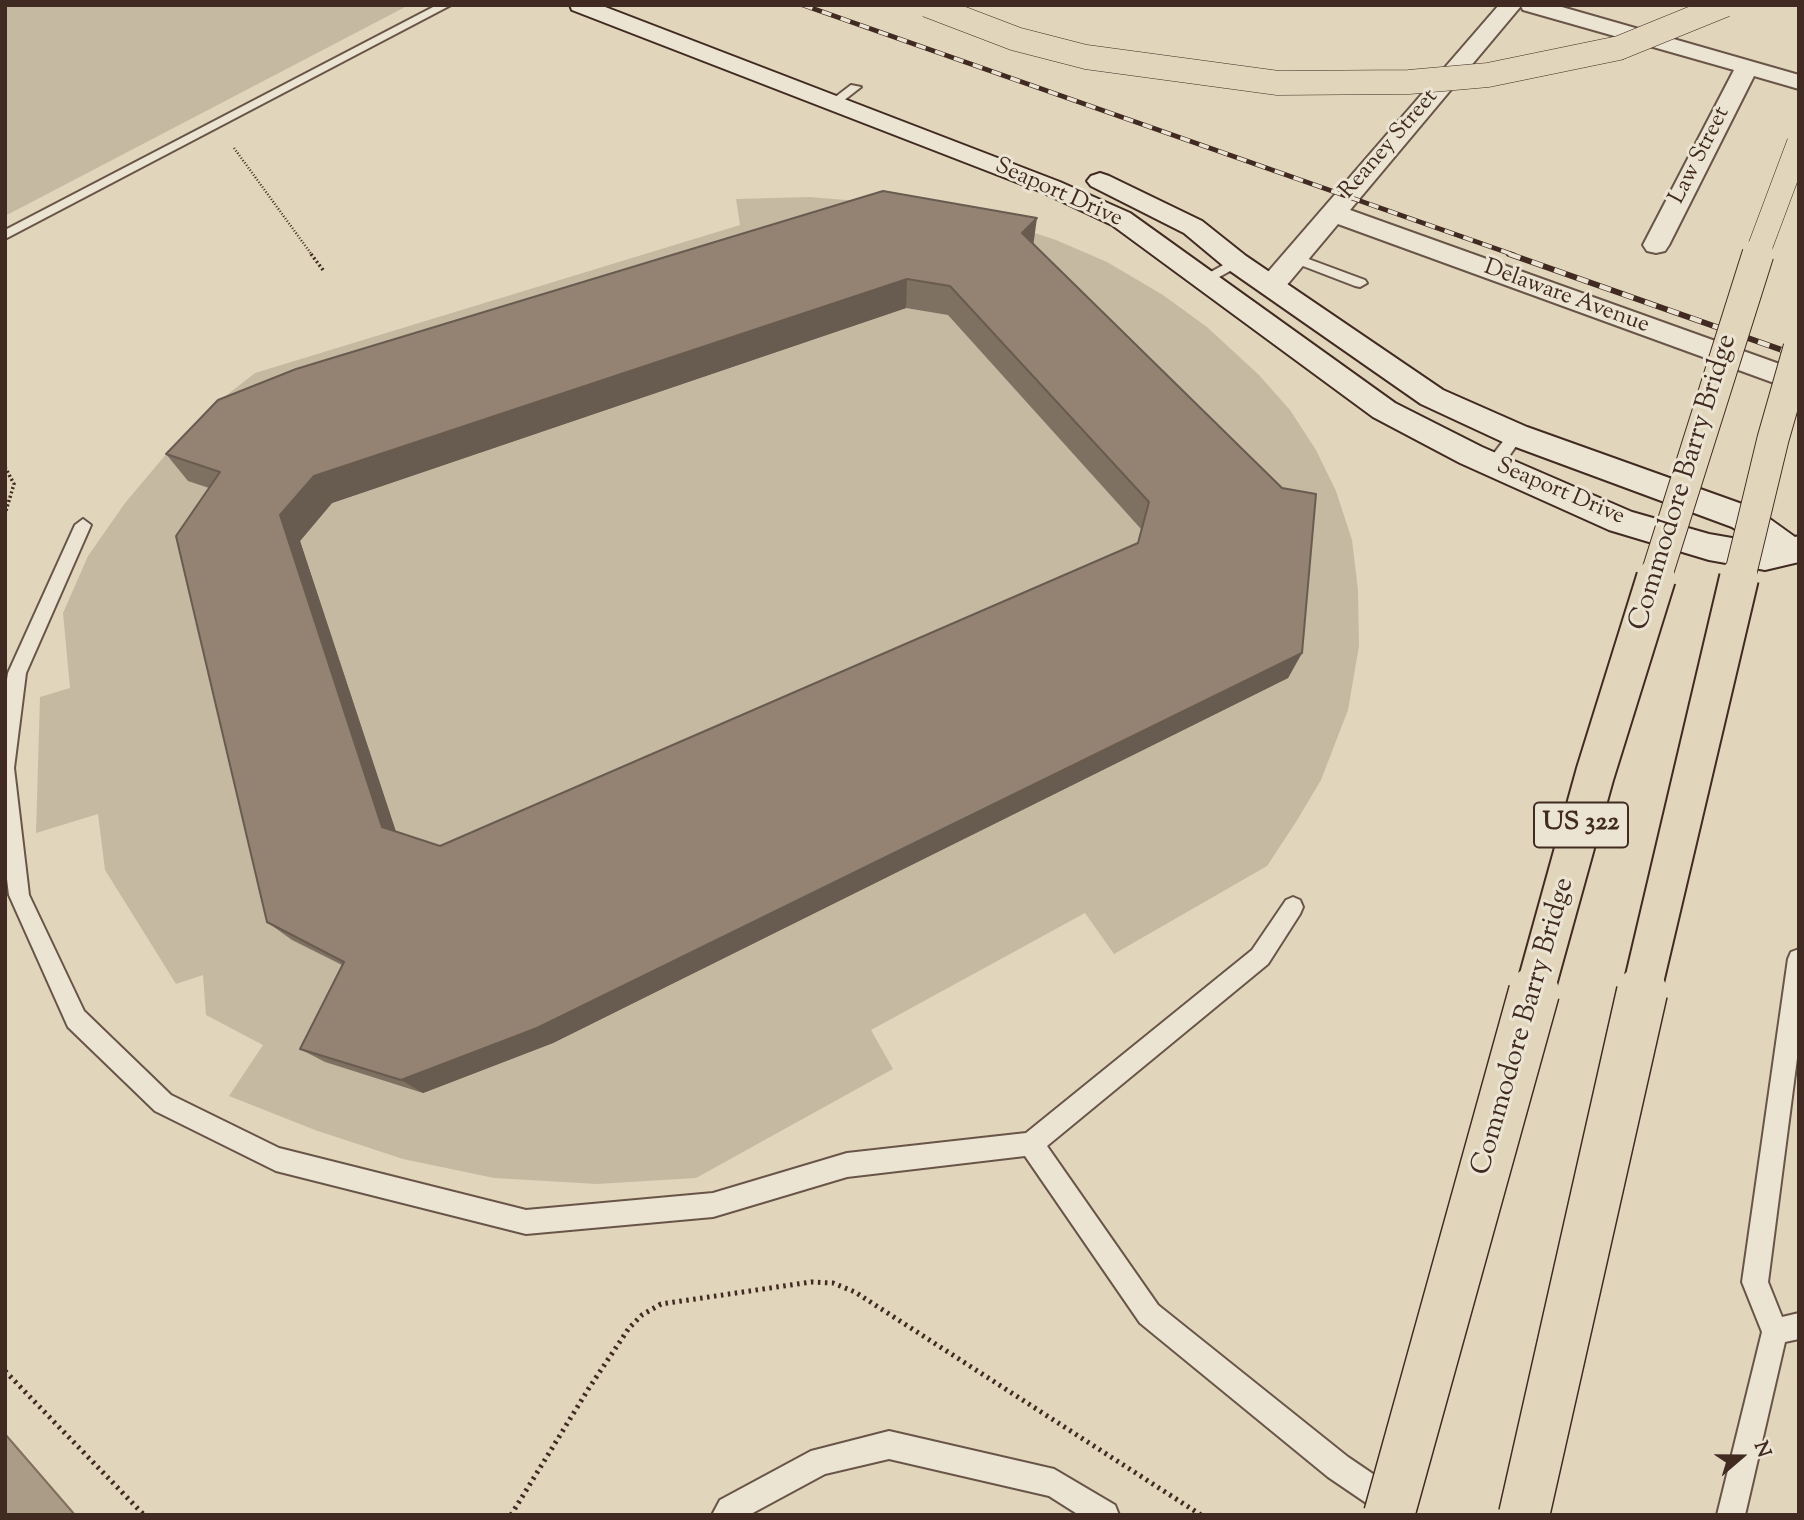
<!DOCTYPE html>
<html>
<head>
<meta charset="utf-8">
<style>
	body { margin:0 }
	#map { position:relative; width:1804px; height:1520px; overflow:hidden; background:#e1d6bc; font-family:"Sorts Mill Goudy",serif }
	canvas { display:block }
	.frame { position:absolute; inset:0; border:7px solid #412a21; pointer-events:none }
	.north { position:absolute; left:1706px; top:1422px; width:70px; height:70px; -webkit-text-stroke:5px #ece4d3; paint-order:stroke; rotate:70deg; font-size:19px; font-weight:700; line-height:28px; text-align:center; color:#412a21 }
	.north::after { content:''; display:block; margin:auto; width:24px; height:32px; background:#412a21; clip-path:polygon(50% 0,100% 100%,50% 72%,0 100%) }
</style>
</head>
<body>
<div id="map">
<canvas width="1804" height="1520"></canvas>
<div class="frame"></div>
<div class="north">N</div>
</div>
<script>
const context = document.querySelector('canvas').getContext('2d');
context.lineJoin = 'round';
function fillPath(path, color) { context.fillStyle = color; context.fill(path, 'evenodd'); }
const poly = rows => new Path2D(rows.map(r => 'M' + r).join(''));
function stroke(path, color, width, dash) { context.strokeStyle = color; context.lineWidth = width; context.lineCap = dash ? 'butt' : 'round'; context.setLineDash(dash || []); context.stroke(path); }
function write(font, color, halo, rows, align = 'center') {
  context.font = font + ' "Sorts Mill Goudy",serif'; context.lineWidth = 6; context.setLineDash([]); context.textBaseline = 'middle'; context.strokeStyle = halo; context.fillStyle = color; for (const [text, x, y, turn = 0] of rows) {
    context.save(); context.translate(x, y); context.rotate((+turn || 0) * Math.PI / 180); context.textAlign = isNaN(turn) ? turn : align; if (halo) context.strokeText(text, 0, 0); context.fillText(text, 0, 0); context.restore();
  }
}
const green = poly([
	[5,5,409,5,5,216],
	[809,197,871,202,1001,222,1056,240,1107,262,1163,295,1207,327,1259,375,1290,410,1316,450,1336,491,1352,540,1358,590,1359,646,1348,710,1321,780,1296,822,1267,866,1114,954,1085,913,871,1030,893,1069,696,1178,597,1184,494,1178,403,1159,315,1130,229,1096,263,1045,206,1015,203,975,176,984,105,870,98,814,36,833,40,697,70,688,63,613,88,556,125,503,173,446,214,405,255,373,740,225,736,199]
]);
const water = poly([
	[5,1434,75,1515,5,1515,5,1434]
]);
const pathFar2 = poly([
	[234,148,312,255]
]);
const pathFar1 = poly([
	[311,254,323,270],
	[5,467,14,484,5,514]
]);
const path = poly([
	[5,1371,144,1515],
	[511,1515,589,1388,629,1328,642,1315,661,1304,811,1282,833,1283,855,1292,1201,1515]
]);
const lane = poly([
	[437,5,451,5,5,239,5,230,437,5],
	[851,85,861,87,838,105,830,105,830,101,851,85],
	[1295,254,1365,280,1367,283,1360,287,1355,286,1290,261,1288,258,1295,254],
	[1236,258,1241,259,1241,265,1210,282,1200,282,1198,279,1236,258],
	[1516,430,1521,431,1524,435,1521,439,1500,469,1488,469,1486,465,1488,461,1511,431,1516,430],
	[83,519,91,525,26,673,14,768,29,895,84,1011,171,1095,279,1148,526,1210,713,1193,847,1153,1026,1133,1252,950,1286,900,1293,897,1300,900,1303,907,1300,914,1268,964,1047,1146,1158,1305,1348,1457,1401,1493,1405,1503,1401,1513,1381,1513,1328,1477,1140,1323,1025,1156,847,1177,713,1217,526,1234,276,1171,155,1111,68,1027,9,895,5,863,5,693,8,673,75,525,83,519],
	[1799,949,1799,1043,1768,1282,1782,1317,1799,1313,1799,1339,1785,1342,1745,1515,1717,1515,1762,1332,1742,1282,1788,959,1791,952,1799,949],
	[889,1431,1054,1469,1115,1505,1119,1515,1079,1515,1049,1496,889,1459,825,1474,749,1515,712,1515,720,1500,811,1451,889,1431]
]);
const street = poly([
	[1499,5,1555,5,1799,75,1799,89,1754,76,1669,245,1665,251,1656,253,1647,251,1643,245,1734,70,1523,10,1521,6,1350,210,1799,371,1799,392,1338,224,1281,292,1271,295,1261,292,1257,286,1261,280,1499,5]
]);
const secondary = poly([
	[570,5,600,5,1060,182,1130,213,1395,403,1482,447,1632,512,1709,534,1755,542,1732,527,1505,443,1421,404,1226,268,1184,233,1091,186,1087,181,1091,176,1100,173,1109,176,1202,221,1246,256,1443,390,1527,427,1756,509,1795,537,1799,536,1799,562,1765,570,1709,560,1609,530,1460,463,1373,417,1112,225,1042,192,572,10,570,5]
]);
const railFar1 = poly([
	[803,5,1514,255]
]);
const rail = poly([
	[1509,254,1799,356]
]);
const highwayBridgeFar3 = poly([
	[927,5,1016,39,1086,57,1278,83,1409,82,1488,75,1619,48,1725,5],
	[1757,255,1799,143]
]);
const highwayBridgeFar2 = poly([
	[1655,580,1758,254],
	[1739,580,1773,439,1799,348]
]);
const highwayBridgeFar1 = poly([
	[1534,994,1595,774,1656,578],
	[1641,994,1739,578]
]);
const highwayBridge = poly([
	[1389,1515,1534,992],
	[1524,1515,1642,992]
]);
const wall = poly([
	[1034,244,1302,653,1288,678,553,1043,423,1093,325,1062,300,1049,342,965,292,940,267,922,209,488,188,481,166,454],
	[906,308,948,315,1141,529,1138,543,440,846,396,832,300,541,332,503]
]);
const shadedWall = poly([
	[1037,218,1033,247,1022,233],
	[907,279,906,308,332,503,300,541,401,847,382,827,280,515,314,476],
	[1302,653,1288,678,553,1043,423,1093,401,1080]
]);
const building = poly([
	[883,191,1037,218,1022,233,1282,488,1316,494,1302,653,537,1028,401,1080,300,1049,344,962,267,922,176,536,220,472,166,454,218,400,296,369,883,191],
	[907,279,950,286,1149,502,1138,543,440,846,382,827,280,515,314,476,907,279]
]);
const farStreetnames = [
	["Reaney Street",1390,145,-49],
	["Law Street",1701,156,-63],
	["Seaport Drive",1058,194,24],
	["Delaware Avenue",1566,298,20],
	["Seaport Drive",1560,493,23]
];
const shields = [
	[1581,825,94]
];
const shieldNames = [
	["US 322",1581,825]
];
const streetNames = [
	["Commodore Barry Bridge",1685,483,-73],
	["Commodore Barry Bridge",1525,1027,-74]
];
fillPath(green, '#c6b9a2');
fillPath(water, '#ab9c87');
stroke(water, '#816e5e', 2);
stroke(lane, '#695548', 4);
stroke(street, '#695548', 4);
stroke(secondary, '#412a21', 4);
stroke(pathFar2, '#412a21', 2.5, [1, 2]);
stroke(pathFar1, '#412a21', 3.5, [2, 2.5]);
stroke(path, '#412a21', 5, [2.5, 4.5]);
fillPath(lane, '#ece4d3');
fillPath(street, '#ece4d3');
fillPath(secondary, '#ece4d3');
stroke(railFar1, '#412a21', 5);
stroke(rail, '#412a21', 6);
stroke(railFar1, '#ece4d3', 3.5, [10]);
stroke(rail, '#ece4d3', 4.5, [12]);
stroke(highwayBridgeFar3, '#412a21', 25, []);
stroke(highwayBridgeFar2, '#412a21', 33, []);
stroke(highwayBridgeFar1, '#412a21', 42, []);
stroke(highwayBridge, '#412a21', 53, []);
stroke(highwayBridgeFar3, '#e1d6bc', 24);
stroke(highwayBridgeFar2, '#e1d6bc', 31);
stroke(highwayBridgeFar1, '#e1d6bc', 38);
stroke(highwayBridge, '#e1d6bc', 50);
fillPath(wall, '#7f7162');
fillPath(shadedWall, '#685c50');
fillPath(building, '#948372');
stroke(building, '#685c50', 2);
write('23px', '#412a21', '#ece4d3', farStreetnames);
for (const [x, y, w] of shields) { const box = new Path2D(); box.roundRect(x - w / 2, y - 22.5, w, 45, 5); context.fillStyle = '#ece4d3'; context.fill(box); stroke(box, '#412a21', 2); }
write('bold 26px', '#412a21', null, shieldNames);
write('28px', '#412a21', '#ece4d3', streetNames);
</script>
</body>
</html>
